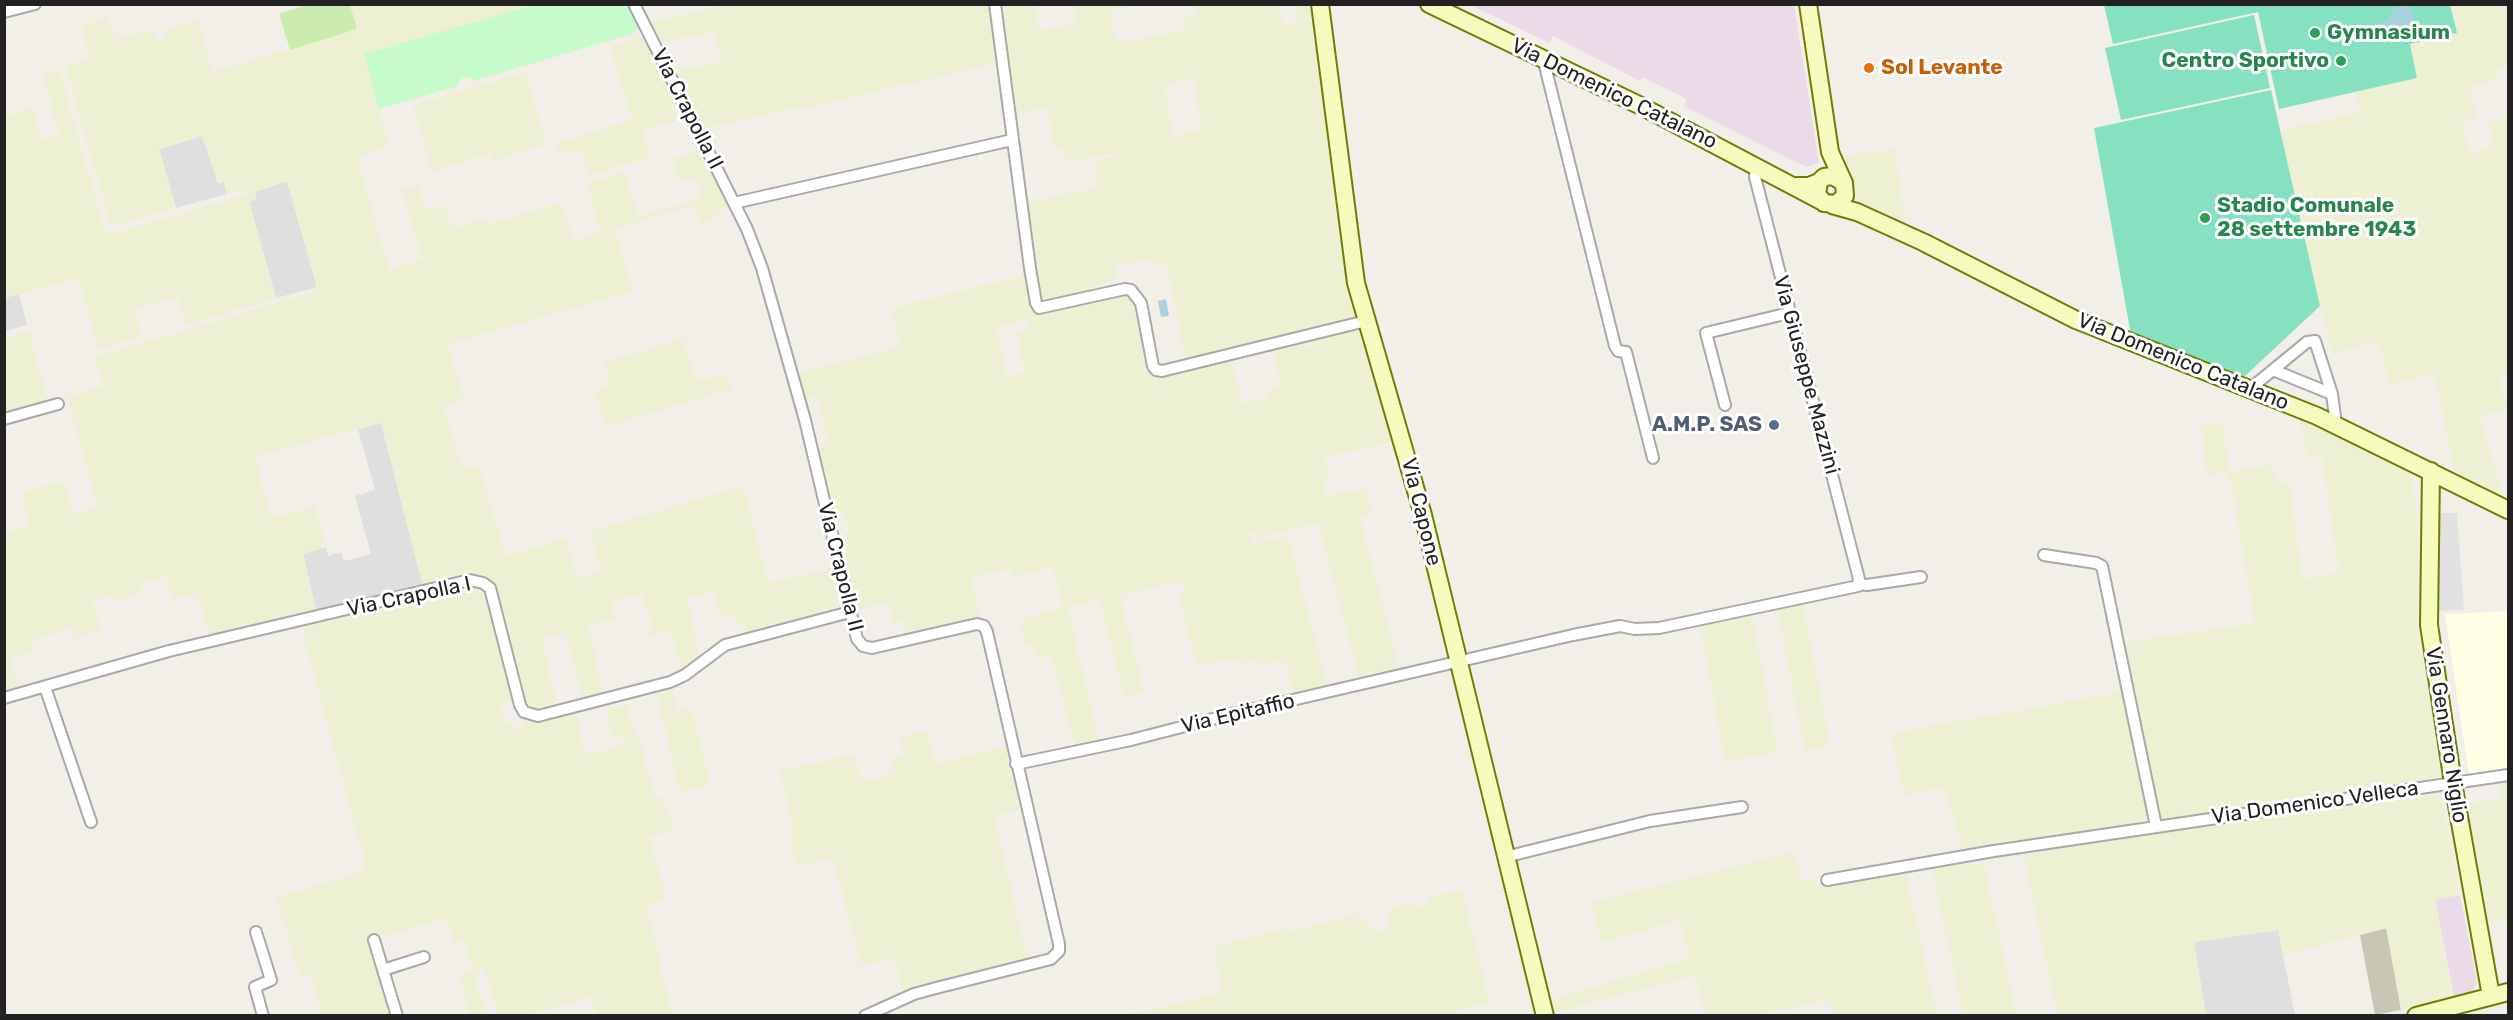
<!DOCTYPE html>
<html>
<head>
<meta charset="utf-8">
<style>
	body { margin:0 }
	#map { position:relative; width:2513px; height:1020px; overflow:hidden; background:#f2efe8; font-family:Rubik,sans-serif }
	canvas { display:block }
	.frame { position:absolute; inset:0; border:6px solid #222; pointer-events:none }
</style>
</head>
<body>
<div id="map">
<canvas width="2513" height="1020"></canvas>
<div class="frame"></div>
</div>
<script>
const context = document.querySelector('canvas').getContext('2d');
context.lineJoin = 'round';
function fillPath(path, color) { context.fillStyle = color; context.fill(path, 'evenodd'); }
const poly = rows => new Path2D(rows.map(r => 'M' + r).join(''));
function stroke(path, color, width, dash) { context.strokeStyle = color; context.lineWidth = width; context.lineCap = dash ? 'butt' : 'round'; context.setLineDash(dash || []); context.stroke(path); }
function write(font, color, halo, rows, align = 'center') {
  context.font = font + ' Rubik,sans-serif'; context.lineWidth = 6; context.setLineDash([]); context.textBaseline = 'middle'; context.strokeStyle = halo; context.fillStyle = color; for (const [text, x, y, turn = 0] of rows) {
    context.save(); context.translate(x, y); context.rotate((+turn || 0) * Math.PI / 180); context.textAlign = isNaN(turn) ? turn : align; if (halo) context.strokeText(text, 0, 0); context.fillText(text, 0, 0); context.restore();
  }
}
const residential = poly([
	[203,136,218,183,224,182,227,194,176,208,159,149],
	[287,181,317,287,276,298,249,202,256,199,254,192],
	[19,294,27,325,5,331,5,298],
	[381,423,423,586,316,610,303,553,326,547,328,556,341,552,344,561,371,554,355,496,375,490,358,429],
	[2278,930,2295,1015,2206,1015,2194,942]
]);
const industrial = poly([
	[1471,5,1794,5,1819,163,1806,167,1684,106,1687,99,1642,77,1640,81,1553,36,1549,43],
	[2460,895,2477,983,2472,992,2454,997,2435,899]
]);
const education = poly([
	[2508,611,2508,768,2469,774,2445,614]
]);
const construction = poly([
	[2387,928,2401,1010,2375,1015,2360,935]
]);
const farmland = poly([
	[731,4,992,5,1000,62,805,109,803,106,702,129,672,72,722,61,715,32,658,43,648,23],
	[350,5,533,5,364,54,389,146,357,157,389,270,422,259,402,189,418,184,426,209,444,204,452,228,486,219,488,225,561,202,574,240,601,232,587,184,625,172,638,217,703,198,695,177,680,182,672,159,704,150,732,207,717,212,719,217,700,224,694,205,614,229,633,291,448,344,464,399,443,406,463,470,479,466,506,556,567,538,577,578,601,572,591,531,743,486,768,583,836,567,844,603,843,606,747,633,744,624,737,626,733,614,720,617,713,591,687,598,700,656,682,672,671,630,649,636,651,622,643,594,612,602,615,618,588,625,604,694,583,700,565,632,542,638,557,707,533,711,526,709,492,584,481,576,472,575,423,586,381,423,255,456,271,518,315,506,326,547,303,554,316,610,209,634,197,592,173,599,166,576,141,583,142,593,116,602,114,595,92,600,101,631,77,637,73,627,31,641,34,651,11,658,20,691,8,695,4,685,5,533,29,526,21,492,64,481,73,514,98,507,67,397,104,386,94,357,318,291,287,181,255,192,257,199,249,202,276,298,186,325,177,297,134,308,141,337,99,349,78,278,5,298,4,114,5,116,34,108,42,140,59,136,43,73,59,68,104,228,112,234,246,195,244,189,227,194,224,182,218,184,202,136,159,149,176,208,111,226,65,66,90,59,81,25,108,18,115,40,152,30,157,43,166,40,164,30,198,19,212,72,357,29],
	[999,5,1034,5,1039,31,1077,24,1074,5,1131,5,1129,7,1111,10,1116,43,1185,30,1183,18,1196,16,1194,5,1279,5,1283,25,1298,23,1296,5,1314,5,1360,320,1186,362,1167,263,1153,265,1151,258,1115,266,1116,279,1092,285,1092,294,1043,303,1039,300,1026,202,1097,188,1094,163,1116,157,1114,153,1064,162,1061,147,1055,148,1046,107,1013,115],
	[1193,78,1202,129,1172,137,1165,86],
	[2450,5,2508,5,2508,66,2495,70,2497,79,2470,86,2477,117,2462,122,2469,153,2493,148,2488,123,2508,118,2508,374,2497,378,2508,408,2480,417,2504,501,2455,476,2435,374,2389,384,2379,342,2333,353,2320,306,2280,130,2360,113,2355,91,2417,78,2410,44,2457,33],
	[645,36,681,105,674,107,678,119,644,130,650,157,589,175,580,149,560,155,556,143,632,120,610,46],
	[525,72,546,144,494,161,490,153,432,172,413,105],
	[1894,149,1907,228,1856,204,1844,155],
	[1029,274,1036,316,1042,315,1042,313,1120,293,1129,294,1139,306,1155,388,1160,386,1158,378,1230,358,1243,404,1268,397,1267,393,1270,391,1282,387,1273,352,1303,345,1312,348,1312,338,1360,327,1397,441,1324,457,1329,478,1322,480,1327,496,1365,488,1372,514,1360,517,1400,673,1360,682,1318,523,1258,538,1256,532,1249,534,1252,545,1288,536,1328,688,1294,695,1284,659,1261,666,1258,659,1238,664,1236,659,1197,665,1179,596,1185,594,1181,581,1120,595,1144,692,1124,696,1099,599,1068,607,1099,743,1076,748,1051,656,1036,659,1033,645,1026,646,1020,620,1063,608,1053,567,1014,576,1012,568,972,577,980,621,906,637,903,621,893,623,888,602,856,611,837,536,849,533,844,513,832,515,817,448,830,444,819,409,822,408,818,395,804,399,798,373,901,347,892,308],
	[1029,318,1030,323,1027,324,1028,329,1016,332,1025,373,1007,377,996,327],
	[29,331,48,402,5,415,5,338],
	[683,339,696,382,728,374,732,389,605,427,596,390,610,386,604,362],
	[2300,418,2411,469,2419,539,2417,623,2441,775,2438,780,2425,782,2158,821,2121,643,2255,623,2229,472,2207,475,2201,427,2222,422,2229,472,2271,465,2276,482,2290,486,2302,579,2339,573,2322,456,2308,459],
	[464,586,478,586,483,588,489,593,514,699,500,703,507,725,512,724,514,729,521,727,523,722,575,711,586,755,612,749,612,746,626,743,624,737,613,739,606,711,627,704,635,735,639,735,655,799,663,797,674,830,649,837,667,900,647,905,672,1015,598,1015,591,997,525,1015,499,1015,484,969,473,972,487,1015,470,1015,459,976,473,971,464,941,454,943,447,918,372,940,394,1015,322,1015,310,974,300,976,276,898,367,870,300,623],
	[1803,604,1830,745,1805,750,1777,609],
	[1752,614,1778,752,1725,762,1700,624],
	[671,688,677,711,692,708,710,784,680,792,656,691],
	[2123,692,2153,824,1963,850,1944,787,1904,795,1891,733],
	[927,731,935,764,1007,746,1022,807,994,817,1028,959,903,992,894,958,861,965,833,857,796,867,790,837,795,836,780,771,854,754,860,781,895,774,892,758,904,755,900,738],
	[2508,780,2508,919,2487,923,2465,805,2500,799,2498,782],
	[2441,794,2460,895,2435,900,2454,997,2401,1010,2386,928,2283,955,2278,930,2194,942,2206,1015,2057,1015,2024,856,2067,847,2256,816,2257,820],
	[1795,852,1801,880,1813,878,1814,885,1905,871,1937,1015,1833,1015,1829,1000,1756,1015,1705,1015,1695,975,1550,1014,1547,1001,1690,958,1680,920,1601,943,1591,902],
	[1969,860,1971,865,1984,863,2016,1015,1963,1015,1932,867],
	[1462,890,1490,1003,1456,1010,1457,1015,1125,1015,1223,993,1213,947,1287,928,1289,932,1355,915,1357,923,1369,921,1372,933,1389,929,1388,909,1412,903,1414,907,1424,907,1430,897]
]);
const grass = poly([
	[306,5,350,5,357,29,290,50,279,14]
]);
const park = poly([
	[533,5,629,5,640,27,632,34,473,81,468,77,460,79,458,86,379,109,364,54]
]);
const pitch = poly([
	[2104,5,2450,5,2457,33,2410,44,2417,78,2279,109,2258,12,2113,44],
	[2254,15,2270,88,2121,120,2105,48],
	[2271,90,2320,306,2245,376,2131,335,2094,128]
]);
const parking = poly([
	[2434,513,2457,513,2464,610,2436,611]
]);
const water = poly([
	[2405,5,2411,9,2414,17,2410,25,2395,31,2384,42,2372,41,2369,35,2371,28,2388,19,2394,9],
	[1166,299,1169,316,1161,317,1158,301]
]);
const street = poly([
	[634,4,747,229,762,268,805,420,857,639,863,646,872,648,977,624,984,626,987,632,1059,944,1059,951,1051,959,936,988,914,994,865,1016],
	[995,4,1030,268,1036,303,1039,308,1125,289,1131,290,1141,303,1153,366,1156,370,1162,371,1366,321],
	[4,12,35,4],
	[1543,58,1615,346,1618,351,1626,352,1653,458],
	[734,203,1012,140],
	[2273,370,2332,394],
	[2251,388,2307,342,2315,341,2332,394,2336,424],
	[1725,405,1706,333,1789,313],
	[4,419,58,404],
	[2044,555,2096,563,2102,566,2156,826],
	[1859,584,1867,585,1921,577],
	[45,687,91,822],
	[4,698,169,651,470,580,483,583,490,588,520,705,524,712,538,716,670,682,685,675,725,645,850,612],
	[1016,764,1131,740,1232,714,1573,635,1620,626,1635,629,1659,628,1858,586,1859,579,1755,177,1756,165],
	[1505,857,1650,821,1742,807],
	[1827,880,1994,851,2508,775],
	[256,932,271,980,255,987,263,1016],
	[374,940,397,1016],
	[383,970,424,957]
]);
const secondary = poly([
	[1320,4,1356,283,1423,515,1545,1016],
	[1429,4,1641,106,1821,201],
	[1808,4,1830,152,1844,183],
	[1797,186,1809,186,1819,182,1824,177,1833,176,1844,183,1845,196,1836,204,1824,203,1817,194,1819,182],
	[1832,205,1857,212,1923,242,2076,320,2317,416,2508,510],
	[2431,471,2429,625,2453,783,2491,996],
	[2416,1016,2508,992]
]);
const markers = [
	[2315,33,6,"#2e9e5b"],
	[2341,61,6,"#2e9e5b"],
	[1869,68,6,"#e8710a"],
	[2205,218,6,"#2e9e5b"],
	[1774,425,6,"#5c6f8a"]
];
const leisureNames = [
	["Gymnasium",2327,33],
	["Centro Sportivo",2329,61,"right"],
	["Stadio Comunale",2217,206],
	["28 settembre 1943",2217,230]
];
const foodNames = [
	["Sol Levante",1881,68]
];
const streetNames = [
	["Via Domenico Catalano",1614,94,26],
	["Via Crapolla II",687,109,63],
	["Via Domenico Catalano",2183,362,22],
	["Via Giuseppe Mazzini",1806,375,75],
	["Via Capone",1421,512,76],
	["Via Crapolla II",840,567,76],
	["Via Crapolla I",409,597,-12],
	["Via Epitaffio",1238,714,-13],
	["Via Gennaro Niglio",2446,735,81],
	["Via Domenico Velleca",2315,803,-8]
];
const serviceNames = [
	["A.M.P. SAS",1762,425]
];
fillPath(residential, '#e0dfdf');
fillPath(industrial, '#ebdae7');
fillPath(education, '#feffe4');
fillPath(construction, '#c7c7b3');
fillPath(farmland, '#eef0d4');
fillPath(grass, '#cbecae');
fillPath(park, '#c6fbcc');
fillPath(pitch, '#86e1c0');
fillPath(parking, '#e2e2e2');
fillPath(water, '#a9d2e0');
stroke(street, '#a9a9a9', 14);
stroke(secondary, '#6e7e03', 20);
stroke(street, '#fff', 10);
stroke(secondary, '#f6fbbd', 16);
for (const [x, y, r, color] of markers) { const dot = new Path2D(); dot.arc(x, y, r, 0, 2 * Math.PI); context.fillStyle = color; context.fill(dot); stroke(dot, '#fff', 2); }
write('bold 21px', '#27864d', '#fff', leisureNames, 'left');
write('bold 21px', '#c56008', '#fff', foodNames, 'left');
write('21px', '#222', '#fff', streetNames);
write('bold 21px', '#4e5e75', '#fff', serviceNames, 'right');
</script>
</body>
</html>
